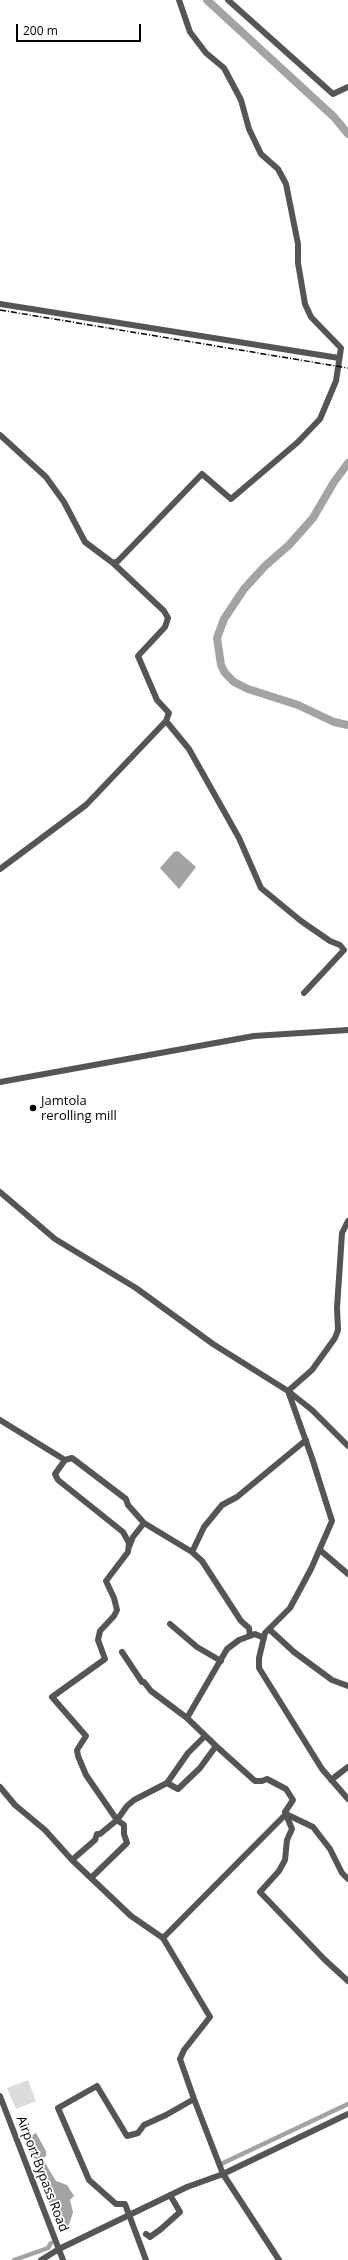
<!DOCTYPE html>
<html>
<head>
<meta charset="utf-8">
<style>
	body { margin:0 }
	#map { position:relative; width:348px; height:2260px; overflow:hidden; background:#fff; font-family:"Open Sans",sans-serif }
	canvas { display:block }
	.scale { position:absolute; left:16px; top:24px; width:125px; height:18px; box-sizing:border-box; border:2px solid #000; border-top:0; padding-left:5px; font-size:12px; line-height:14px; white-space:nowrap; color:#000; -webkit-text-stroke:3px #fff; paint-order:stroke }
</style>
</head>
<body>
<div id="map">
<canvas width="348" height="2260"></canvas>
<div class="scale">200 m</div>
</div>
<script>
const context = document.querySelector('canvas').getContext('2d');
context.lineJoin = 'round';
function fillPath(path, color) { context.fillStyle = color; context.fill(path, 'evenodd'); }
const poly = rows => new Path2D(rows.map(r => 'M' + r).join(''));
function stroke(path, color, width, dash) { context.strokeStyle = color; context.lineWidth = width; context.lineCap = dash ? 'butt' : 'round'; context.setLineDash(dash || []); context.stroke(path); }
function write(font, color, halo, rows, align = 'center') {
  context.font = font + ' "Open Sans",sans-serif'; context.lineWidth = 3.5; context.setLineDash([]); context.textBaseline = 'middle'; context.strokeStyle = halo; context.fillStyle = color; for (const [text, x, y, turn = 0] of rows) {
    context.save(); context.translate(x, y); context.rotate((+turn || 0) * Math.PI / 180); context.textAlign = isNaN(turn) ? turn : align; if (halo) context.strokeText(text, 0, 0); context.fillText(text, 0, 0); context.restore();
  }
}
const green = poly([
	[28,2080,36,2101,16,2109,7,2088]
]);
const water = poly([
	[178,851,196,867,179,889,160,868,174,852],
	[36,2133,46,2151,46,2156,38,2161,34,2158,26,2139],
	[45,2163,56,2181,67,2185,74,2196,70,2200,73,2212,70,2222,65,2231,61,2230,57,2224,37,2169,41,2164]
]);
const canal = poly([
	[221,2164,348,2104],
	[14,2260,48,2248,51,2243]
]);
const river = poly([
	[207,0,334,117,348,134],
	[348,463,334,482,313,518,289,545,265,566,244,589,224,619,217,638,221,665,225,673,234,682,248,689,298,705,334,722,348,725]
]);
const minor = poly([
	[228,0,333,94,348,87],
	[0,304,339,358],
	[0,435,46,477,64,502,85,542,113,563,118,561,202,474,231,499,298,442,320,419,336,381,341,348,311,317,305,304,298,263,298,244,286,184,278,169,261,154,249,129,241,100,224,68,206,53,190,32,179,0],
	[166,721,189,749,239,838,261,888,301,921,330,941,340,945,344,950,304,993],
	[0,869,86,805,166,721,169,713,157,700,138,656,165,627,168,618,164,611,113,563],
	[0,1082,254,1036,348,1030],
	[0,1192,55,1239,136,1288,213,1344,288,1391,312,1458,332,1521,311,1569,290,1608,265,1633,259,1658,259,1668,322,1769,348,1799],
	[348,1221,342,1233,337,1308,338,1330,335,1338,312,1370,288,1391,312,1410,348,1446],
	[0,1420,65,1460,55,1474,58,1480,123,1532,129,1543,128,1552,106,1581,114,1598,117,1610,114,1616,100,1631,98,1640,105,1659,52,1697,86,1736,77,1750,78,1756,86,1775,117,1820,100,1834,97,1834,95,1840,72,1860],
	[65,1460,72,1458,126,1499,128,1505,144,1523,192,1552,202,1561,241,1621,249,1628,250,1636],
	[129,1547,133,1537,144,1523],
	[320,1550,348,1574],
	[192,1552,204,1527,222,1505,237,1497,306,1440],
	[170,1624,197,1647,221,1661],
	[269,1629,294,1652,332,1680,348,1686],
	[122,1652,142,1682,144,1682,151,1691,187,1718],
	[216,1746,187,1718,227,1649,239,1640,255,1634,264,1638],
	[331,1780,348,1767],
	[167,1783,188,1753,205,1736],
	[0,1787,15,1805,45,1830,72,1860,131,1916,163,1938,210,2017,184,2050,180,2059,194,2099],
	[91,1878,127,1843,124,1834,124,1825,117,1820,127,1806,134,1800,167,1783,178,1789,200,1768,216,1746,255,1781,262,1781,267,1779,286,1789,293,1800,285,1812,292,1829,287,1840,285,1860,279,1871,260,1892,324,1959,348,1981],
	[163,1938,286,1814,313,1827,330,1849,342,1873,348,1879],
	[0,2096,63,2260],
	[146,2234,150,2237,161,2229,180,2212,170,2195],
	[41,2260,59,2249,187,2187,223,2174,348,2114],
	[146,2260,125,2204,116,2204,89,2180,58,2108,97,2086,127,2136,138,2133,144,2125,166,2115,194,2099,223,2174,279,2260]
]);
const rail = poly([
	[0,310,348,368]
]);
const markers = [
	[33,1108,4,"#000"]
];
const poiNames = [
	["Jamtola",41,1101],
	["rerolling mill",41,1116]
];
const streetNames = [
	["Airport Bypass Road",42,2174,69]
];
fillPath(green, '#dcdcdc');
fillPath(water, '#a3a3a3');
stroke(canal, '#a3a3a3', 4.5);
stroke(river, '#a3a3a3', 8);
stroke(minor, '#555', 6);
stroke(rail, '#000', 1.5, [6, 2, 1, 2]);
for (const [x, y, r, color] of markers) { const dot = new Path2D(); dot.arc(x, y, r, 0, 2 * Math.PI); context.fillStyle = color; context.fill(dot); stroke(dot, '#fff', 1.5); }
write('13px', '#000', '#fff', poiNames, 'left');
write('13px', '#000', '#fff', streetNames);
</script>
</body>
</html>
